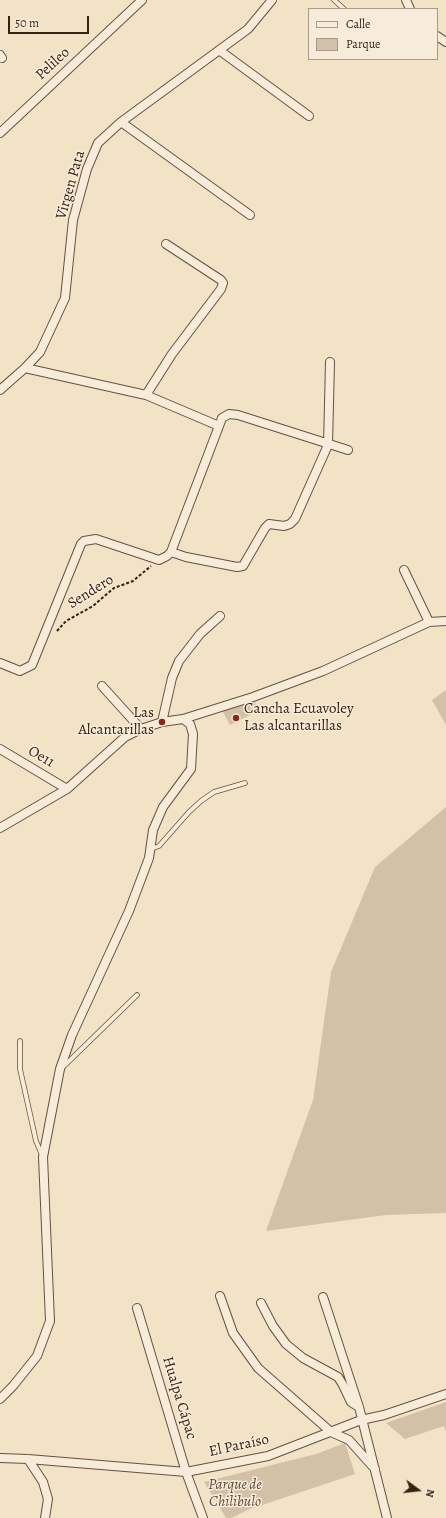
<!DOCTYPE html>
<html>
<head>
<meta charset="utf-8">
<style>
	body { margin:0 }
	#map { position:relative; width:446px; height:1518px; overflow:hidden; background:#f2e2c6; font-family:Alegreya,serif }
	canvas { display:block }
	.legend { position:absolute; left:308px; top:8px; width:130px; height:52px; box-sizing:border-box; background:#f7ecda; border:1px solid #a99b89; margin:0; padding:5px 7px; list-style:none; font-size:12px; color:#352210 }
	.legend li { display:flex; align-items:center; gap:8px; height:20px }
	.legend b { width:20px; border:1px solid #a99b89 }
	.north { position:absolute; left:398px; top:1470px; width:40px; height:40px; -webkit-text-stroke:3px #f7ecda; paint-order:stroke; rotate:105deg; font-size:11px; font-weight:700; line-height:16px; text-align:center; color:#352210 }
	.north::after { content:''; display:block; margin:auto; width:14px; height:18px; background:#352210; clip-path:polygon(50% 0,100% 100%,50% 72%,0 100%) }
	.scale { position:absolute; left:8px; top:16px; width:81px; height:18px; box-sizing:border-box; border:2px solid #352210; border-top:0; padding-left:5px; font-size:12px; line-height:14px; white-space:nowrap; color:#352210; -webkit-text-stroke:3px #f7ecda; paint-order:stroke }
</style>
</head>
<body>
<div id="map">
<canvas width="446" height="1518"></canvas>
<ul class="legend">
<li><b style="height:5px;background:#f7ecda"></b>Calle</li>
<li><b style="height:11px;background:#d2c1a7"></b>Parque</li>
</ul>
<div class="north">N</div>
<div class="scale">50 m</div>
</div>
<script>
const context = document.querySelector('canvas').getContext('2d');
context.lineJoin = 'round';
function fillPath(path, color) { context.fillStyle = color; context.fill(path, 'evenodd'); }
const poly = rows => new Path2D(rows.map(r => 'M' + r).join(''));
function stroke(path, color, width, dash) { context.strokeStyle = color; context.lineWidth = width; context.lineCap = dash ? 'butt' : 'round'; context.setLineDash(dash || []); context.stroke(path); }
function write(font, color, halo, rows, align = 'center') {
  context.font = font + ' Alegreya,serif'; context.lineWidth = 3; context.setLineDash([]); context.textBaseline = 'middle'; context.strokeStyle = halo; context.fillStyle = color; for (const [text, x, y, turn = 0] of rows) {
    context.save(); context.translate(x, y); context.rotate((+turn || 0) * Math.PI / 180); context.textAlign = isNaN(turn) ? turn : align; if (halo) context.strokeText(text, 0, 0); context.fillText(text, 0, 0); context.restore();
  }
}
const green = poly([
	[446,690,446,725,432,700],
	[253,697,258,711,230,725,222,710],
	[446,807,446,1213,386,1215,266,1231,313,1100,331,972,375,867],
	[446,1402,446,1432,444,1426,405,1439,386,1423],
	[345,1443,355,1474,250,1509,231,1518,226,1518,204,1482,316,1454]
]);
const path = poly([
	[57,631,66,621,93,606,114,588,133,581,151,566]
]);
const service = poly([
	[334,0,344,9],
	[151,849,159,846,189,812,201,801,214,792,245,783],
	[20,1041,20,1069,36,1141,42,1155],
	[64,1066,137,995]
]);
const minor = poly([
	[406,0,410,9],
	[437,36,446,42],
	[219,50,309,116],
	[0,55,2,58],
	[121,122,250,215],
	[0,133,142,0],
	[25,368,146,395,219,426],
	[0,390,25,368,40,352,65,298,73,220,87,169,98,143,121,122,248,29,272,0],
	[146,395,172,354,221,289,223,283,221,280,166,244],
	[171,552,186,557,237,567,243,566,265,528,269,524,284,526,290,524,295,519,328,445,330,362],
	[404,570,429,622],
	[0,663,20,671,32,665,81,544,84,541,96,539,159,560,167,556,171,552,219,426,222,418,229,414,238,415,348,450],
	[102,686,141,729],
	[183,719,253,697,323,671,429,622,446,621],
	[162,722,172,678,179,661,200,634,220,616],
	[0,749,67,789],
	[0,828,67,789,125,737,141,729,162,722,183,719,190,724,193,734,191,769,163,807,153,830,149,858,129,911,72,1035,60,1069,43,1157,50,1321,37,1356,13,1386,0,1399],
	[220,1296,233,1333,258,1368,331,1432,349,1440,375,1469],
	[323,1297,359,1407,387,1518],
	[261,1303,273,1326,286,1344,303,1358,338,1377,343,1385,351,1402,359,1407],
	[137,1308,186,1472,203,1518],
	[0,1458,28,1459,186,1472,268,1456,361,1420,384,1415,446,1394],
	[28,1459,43,1482,48,1499,45,1518]
]);
const markers = [
	[236,718,4,"#8f2418"],
	[162,722,4,"#8f2418"]
];
const streetNames = [
	["Pelileo",53,64,-43],
	["Virgen Pata",71,185,-74],
	["Sendero",91,592,-32],
	["Oe11",41,757,31],
	["Hualpa Cápac",179,1398,73],
	["El Paraíso",239,1446,-12]
];
const poiNames = [
	["Cancha Ecuavoley",244,709],
	["Las alcantarillas",244,726],
	["Las",154,713,"right"],
	["Alcantarillas",154,730,"right"]
];
const parkNames = [
	["Parque de",235,1485],
	["Chilibulo",235,1502]
];
fillPath(green, '#d2c1a7');
stroke(service, '#64523e', 5.5);
stroke(minor, '#64523e', 10);
stroke(path, '#352210', 2, [3, 2]);
stroke(service, '#f7ecda', 4);
stroke(minor, '#f7ecda', 8);
for (const [x, y, r, color] of markers) { const dot = new Path2D(); dot.arc(x, y, r, 0, 2 * Math.PI); context.fillStyle = color; context.fill(dot); stroke(dot, '#f7ecda', 1.5); }
write('15px', '#352210', '#f7ecda', streetNames);
write('15px', '#352210', '#f7ecda', poiNames, 'left');
write('italic 15px', '#5c4a36', '#f7ecda', parkNames);
</script>
</body>
</html>
